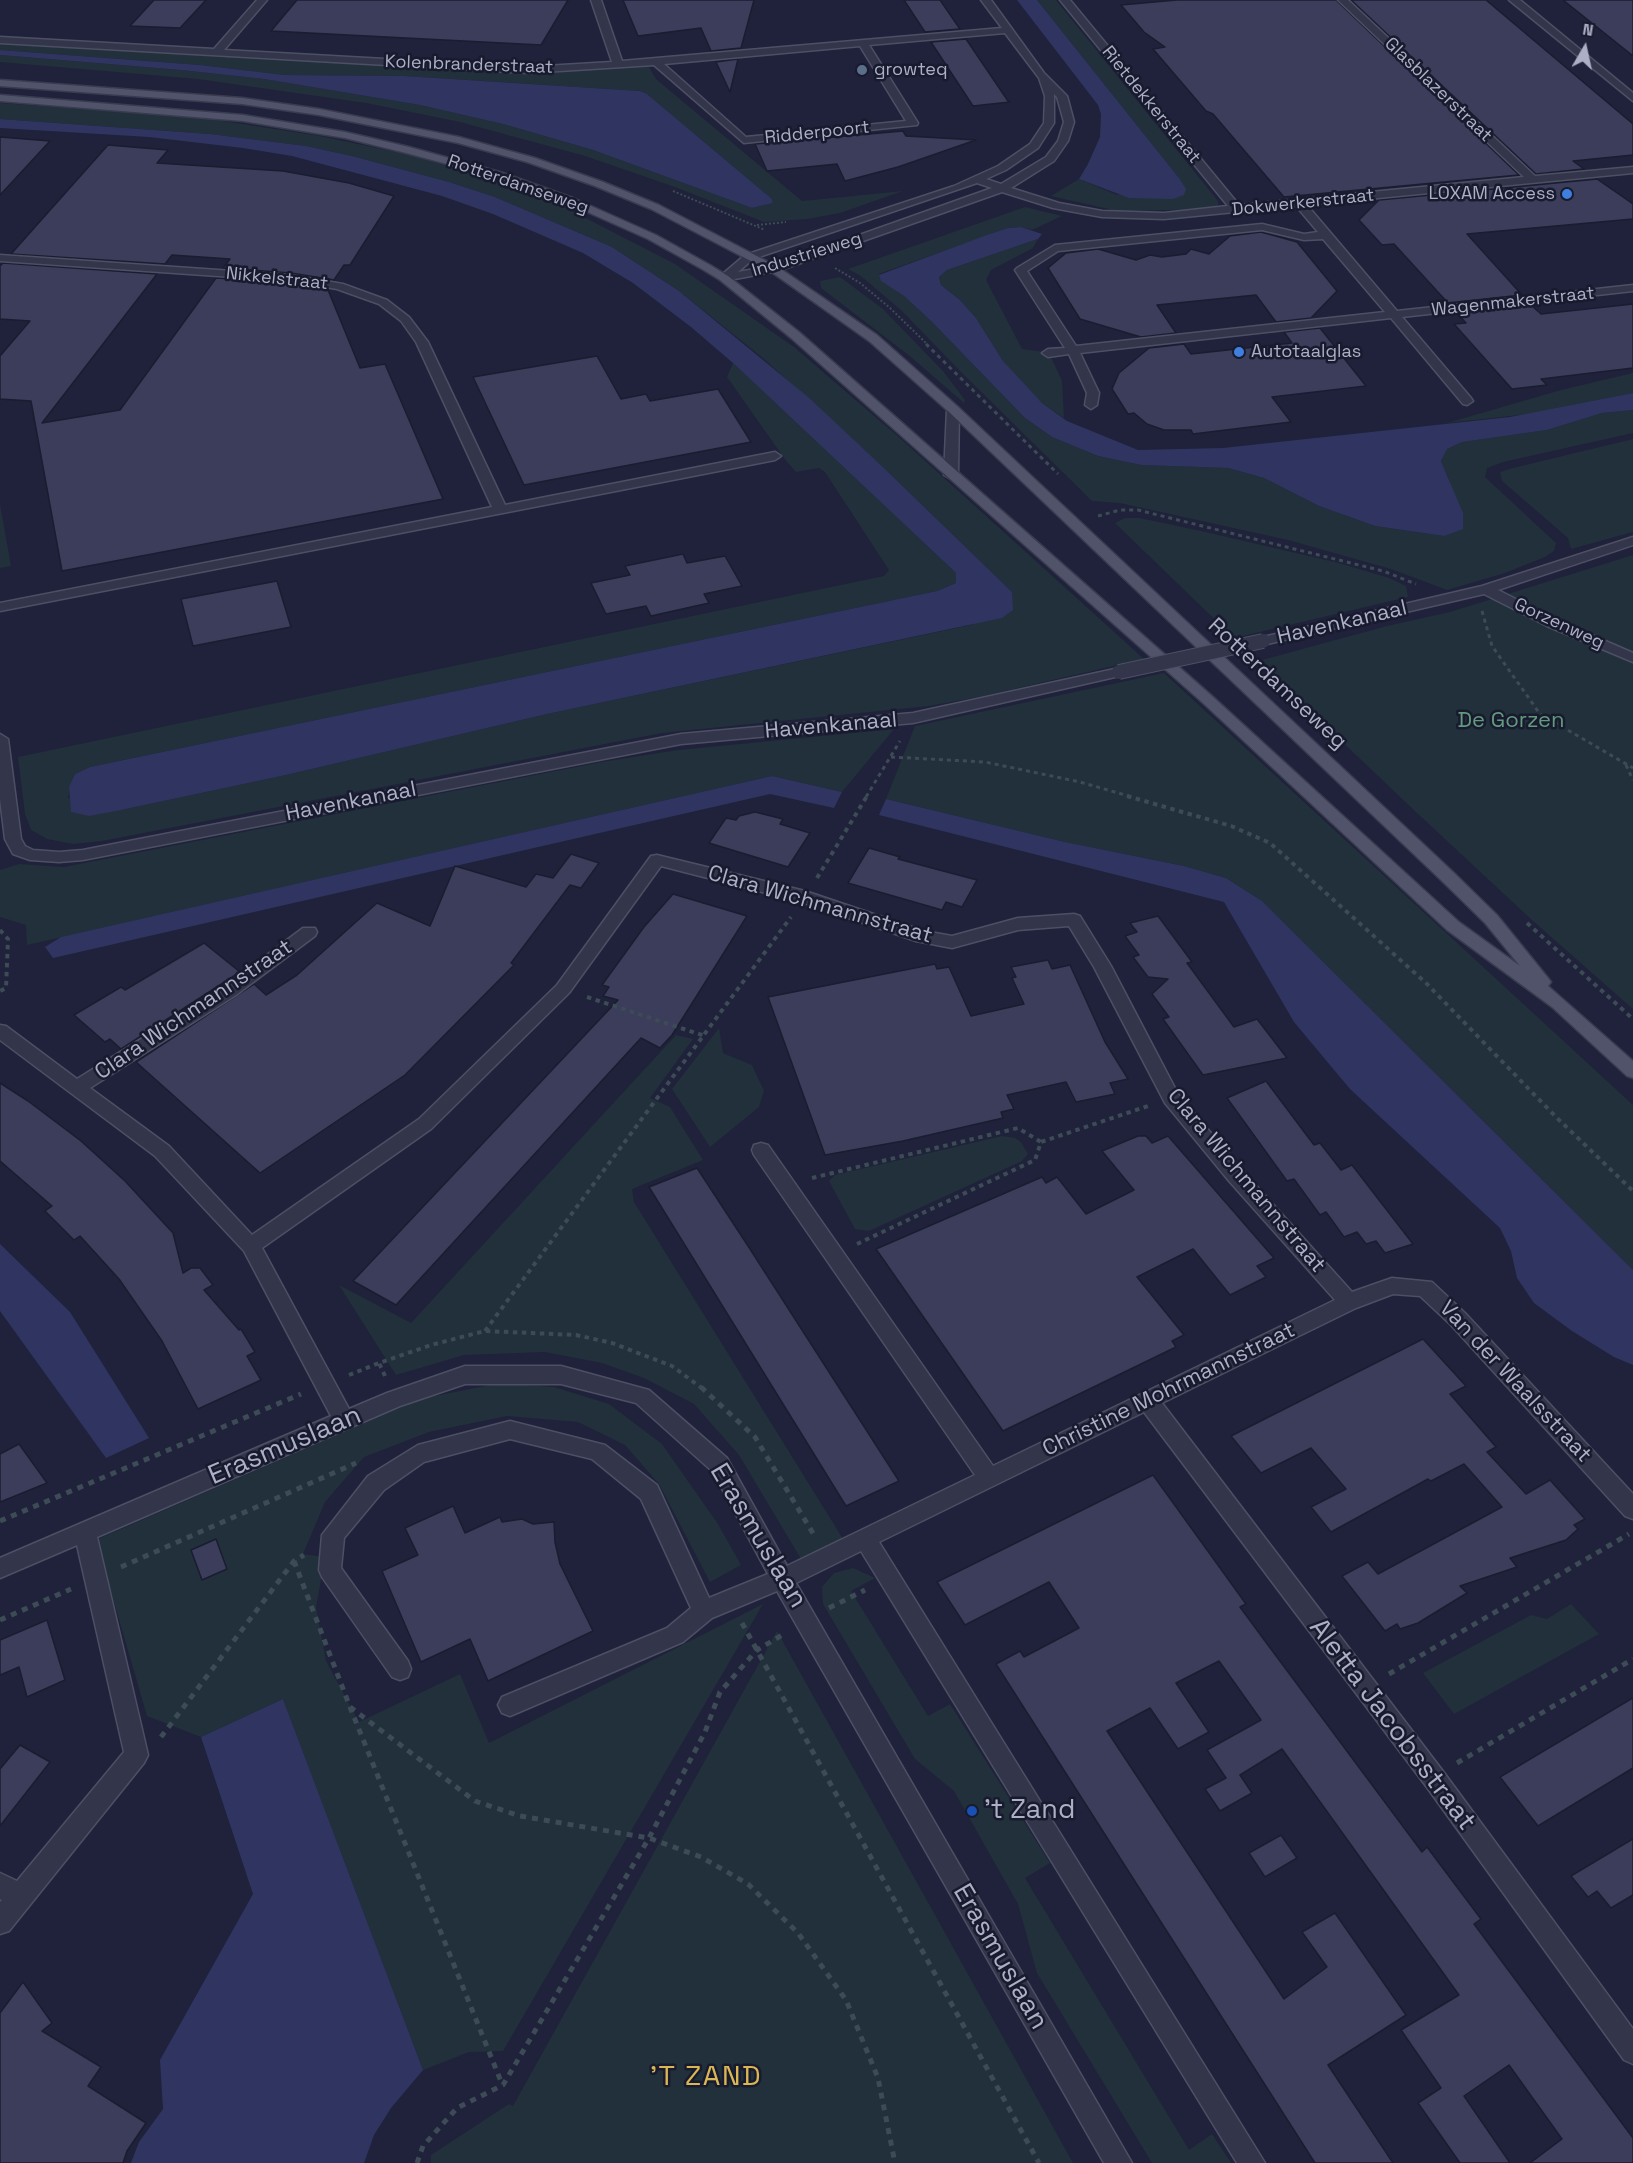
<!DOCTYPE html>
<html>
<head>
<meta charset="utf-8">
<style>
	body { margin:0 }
	#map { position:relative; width:1633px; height:2163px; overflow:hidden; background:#1f223a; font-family:"Space Grotesk",sans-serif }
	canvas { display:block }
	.north { position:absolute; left:1555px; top:18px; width:60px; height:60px; -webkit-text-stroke:4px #181b2e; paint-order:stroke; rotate:9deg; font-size:16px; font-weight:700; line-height:24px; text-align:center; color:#adafc7 }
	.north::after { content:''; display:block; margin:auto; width:21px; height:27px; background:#adafc7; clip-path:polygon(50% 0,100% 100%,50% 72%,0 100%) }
</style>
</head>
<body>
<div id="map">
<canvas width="1633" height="2163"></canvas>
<div class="north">N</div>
</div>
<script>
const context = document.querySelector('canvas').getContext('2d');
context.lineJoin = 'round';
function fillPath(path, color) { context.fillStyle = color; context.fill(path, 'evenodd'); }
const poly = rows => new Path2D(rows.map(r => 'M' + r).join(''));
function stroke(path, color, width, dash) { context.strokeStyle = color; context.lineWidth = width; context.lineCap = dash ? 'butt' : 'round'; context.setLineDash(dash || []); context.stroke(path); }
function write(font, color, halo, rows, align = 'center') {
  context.font = font + ' "Space Grotesk",sans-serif'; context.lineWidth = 5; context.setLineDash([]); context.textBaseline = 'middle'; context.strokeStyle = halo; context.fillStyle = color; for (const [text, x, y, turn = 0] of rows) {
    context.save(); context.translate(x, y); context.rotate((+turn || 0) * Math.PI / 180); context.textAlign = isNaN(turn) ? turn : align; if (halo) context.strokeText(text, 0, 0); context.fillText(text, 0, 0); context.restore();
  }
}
const green = poly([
	[1037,0,1056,0,1218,201,1218,209,1117,211,1051,196,1079,179,1117,195,1179,178],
	[0,44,537,74,638,66,649,67,656,79,802,201,903,191,840,213,807,219,764,222,675,187,585,156,460,122,366,103,198,79,0,62,0,55,181,70,264,79,420,105,503,124,593,150,752,208,773,203,772,199,647,94,640,91,404,76,285,75,200,65,0,50],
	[0,103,197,117,320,136,410,155,539,194,675,264,794,347,901,439,1144,659,983,696,929,706,662,733,102,841,73,844,47,839,31,830,25,814,18,757,884,576,889,570,825,472,819,468,796,472,787,462,727,377,733,363,956,573,956,583,937,591,90,767,75,774,70,787,68,798,121,810,286,775,547,714,971,625,1012,592,884,468,763,358,679,291,612,247,495,197,449,182,352,156,306,146,210,134,0,119],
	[1025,207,1062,216,1032,230,1021,227,1008,228,879,274,882,281,904,296,931,321,1025,418,1052,437,1098,456,1141,465,1228,468,1264,478,1319,506,1375,526,1444,536,1450,482,1441,461,1446,449,1461,442,1547,430,1602,413,1633,410,1633,433,1503,462,1487,468,1485,477,1556,543,1554,551,1545,557,1505,573,1447,590,1391,569,1288,540,1120,503,1092,501,961,372,902,311,861,276,848,269],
	[1038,239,1033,248,991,270,986,280,1022,349,1044,352,1051,357,1062,381,1064,418,1042,403,1024,385,1003,361,976,318,960,300,941,285,939,277,947,270],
	[840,277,883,309,943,371,965,400,964,403,911,357,821,288,820,281],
	[1633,373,1633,393,1528,414,1447,423,1561,390],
	[1633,439,1633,532,1571,549,1568,538,1502,481,1500,472,1513,468],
	[0,504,11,566,0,568],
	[1125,518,1140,518,1201,531,1339,563,1389,578,1406,586,1408,597,1234,638,1115,523],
	[1633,555,1633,1009,1533,921,1417,813,1294,696,1262,660,1387,626,1450,612],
	[1164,673,1633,1105,1633,1270,1262,901,1226,878,1184,866,1065,842,886,799,915,726],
	[894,729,842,792,772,776,27,945,26,925,0,917,0,870,19,864,64,867,602,762,678,750],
	[719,1028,723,1053,752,1065,764,1091,759,1107,710,1147,672,1089],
	[676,1035,693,1039,650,1098,670,1107,703,1160,632,1189,634,1202,848,1547,834,1555,801,1559,739,1455,694,1404,644,1378,602,1363,545,1352,464,1355,396,1375,339,1285,411,1323],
	[1002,1136,1015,1138,1021,1142,1028,1154,1022,1161,869,1231,855,1229,829,1181,835,1175],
	[500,1383,554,1387,609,1404,662,1444,718,1524,741,1565,710,1582,659,1484,625,1445,578,1422,507,1416,429,1432,364,1457,325,1502,303,1554,325,1557,316,1607,326,1661,359,1722,460,1674,489,1743,763,1604,503,2051,469,2052,423,2070,283,1699,201,1737,147,1716,96,1540,420,1399],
	[853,1568,875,1578,851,1591,928,1716,950,1704,1050,1863,1025,1878,1189,2150,1212,2134,1231,2163,1152,2163,1037,1973,1018,1904,954,1791,915,1759,823,1604,822,1587,834,1573],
	[1571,1604,1599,1634,1454,1714,1423,1673,1531,1615,1547,1619],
	[777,1631,1073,2163,431,2163,431,2155,509,2104,513,2106]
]);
const water = poly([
	[1017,0,1037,0,1179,178,1186,189,1184,195,1173,199,1129,198,1079,179,1088,164,1100,137,1101,114,1098,105],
	[0,50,200,65,285,75,404,76,640,91,647,94,772,199,773,203,752,208,593,150,503,124,420,105,264,79,181,70,0,55],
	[0,119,210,134,306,146,352,156,449,182,495,197,612,247,679,291,808,397,884,468,1012,592,1013,610,1002,618,547,714,286,775,121,810,89,816,71,812,69,787,75,774,90,767,937,591,956,583,956,573,733,363,691,327,633,283,583,253,493,214,442,196,292,156,243,148,149,137,0,128],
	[1021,227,1042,234,1038,239,947,270,939,277,941,285,960,300,976,318,1003,361,1042,403,1067,421,1138,450,1223,448,1510,417,1633,393,1633,410,1602,413,1547,430,1462,442,1447,449,1441,461,1463,513,1463,529,1444,536,1375,526,1319,506,1264,478,1228,468,1141,465,1098,456,1052,437,1025,418,931,321,904,296,881,281,879,275,984,236,1008,228],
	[772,776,842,792,834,808,770,794,53,958,45,947,61,937],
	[886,799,1065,842,1184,866,1226,878,1262,901,1633,1270,1633,1365,1614,1357,1572,1331,1534,1303,1517,1278,1511,1251,1500,1228,1350,1089,1294,1022,1224,902,879,815],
	[0,1244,70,1312,149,1438,106,1458,0,1311],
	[283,1699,423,2070,391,2108,374,2135,364,2163,131,2163,139,2142,163,2109,160,2060,253,1894,201,1737]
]);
const building = poly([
	[154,0,206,0,180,28,130,26,154,0],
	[297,0,568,0,541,45,271,31,297,0],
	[623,0,754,0,741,48,711,51,701,28,638,36,623,0],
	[904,0,940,0,960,29,925,32,904,0],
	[1177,0,1336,0,1519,175,1284,197,1213,114,1206,111,1153,49,1165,47,1144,32,1121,5,1177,0],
	[1351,0,1486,0,1633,124,1633,155,1573,161,1584,169,1536,174,1351,0],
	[1563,0,1633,0,1633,56,1563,0],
	[966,39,1008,101,1010,102,973,106,931,42,966,39],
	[738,59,730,92,716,62,738,59],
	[903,131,906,136,976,140,898,167,845,181,837,164,767,171,755,144,903,131],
	[0,137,50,141,0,195,0,137],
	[108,145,168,150,157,163,283,171,349,183,394,196,350,265,344,265,334,280,291,273,223,268,230,259,172,255,165,264,11,254,108,145],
	[1597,179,1633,204,1633,219,1467,234,1522,295,1448,303,1394,244,1382,245,1359,220,1379,200,1597,179],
	[1261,232,1297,242,1337,291,1311,318,1276,322,1256,295,1157,305,1176,333,1141,337,1080,319,1048,268,1066,253,1098,249,1136,260,1150,255,1162,257,1186,254,1191,249,1209,254,1230,236,1261,232],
	[3,263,157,274,42,423,120,410,216,278,291,283,328,290,360,368,385,364,443,499,62,571,31,401,0,399,0,356,30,321,0,319,0,266,3,263],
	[1633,304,1633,368,1541,379,1547,385,1512,389,1454,324,1466,323,1457,313,1531,305,1541,314,1633,304],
	[1320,328,1366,386,1272,397,1291,422,1193,434,1191,430,1164,430,1147,424,1134,413,1128,414,1112,389,1119,373,1149,348,1184,344,1191,354,1292,343,1284,332,1320,328],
	[597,356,621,399,646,394,650,401,718,389,751,442,524,485,473,377,597,356],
	[683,554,687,563,725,556,742,586,704,594,709,603,651,616,646,606,606,614,591,583,630,575,625,566,683,554],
	[277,581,291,627,193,646,181,599,277,581],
	[755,812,783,819,780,824,810,833,788,867,709,843,726,818,736,820,739,816,755,812],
	[869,848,900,857,898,859,977,880,962,907,946,902,942,910,848,883,869,848],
	[571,854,599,863,581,888,570,885,511,963,514,965,405,1075,260,1173,136,1062,254,984,266,995,297,975,377,903,430,926,455,866,526,887,536,874,553,878,571,854],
	[673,894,747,916,672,1035,660,1048,641,1038,396,1305,353,1281,618,1000,603,996,609,987,602,985,644,927,673,894],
	[1158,916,1192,962,1187,963,1234,1027,1257,1019,1287,1058,1203,1075,1163,1019,1169,1017,1152,994,1168,979,1148,977,1133,957,1139,955,1125,936,1137,932,1130,923,1158,916],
	[204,943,240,972,121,1049,110,1039,105,1042,74,1015,121,987,125,990,204,943],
	[1048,960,1052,969,1070,965,1105,1042,1128,1079,1110,1083,1115,1094,1076,1102,1066,1082,1007,1095,1014,1109,1001,1112,1003,1118,903,1141,825,1155,768,997,935,964,937,969,949,967,971,1016,1024,1004,1012,978,1016,977,1011,967,1048,960],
	[1266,1081,1314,1145,1320,1143,1341,1170,1352,1165,1413,1244,1385,1253,1376,1241,1366,1244,1357,1232,1344,1237,1326,1212,1320,1215,1294,1179,1287,1181,1227,1098,1266,1081],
	[0,1083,28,1101,81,1141,125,1181,173,1233,183,1273,191,1268,200,1268,213,1285,204,1290,239,1330,241,1329,255,1352,247,1356,261,1380,198,1409,162,1341,119,1279,80,1236,74,1240,45,1211,52,1206,0,1161,0,1083],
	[1138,1136,1146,1136,1152,1143,1168,1136,1274,1258,1257,1266,1266,1277,1230,1295,1193,1249,1137,1277,1184,1335,1172,1341,1176,1347,1003,1431,876,1249,1042,1177,1046,1183,1057,1177,1086,1214,1134,1190,1102,1151,1138,1136],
	[697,1168,750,1249,899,1481,846,1506,649,1187,697,1168],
	[1423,1339,1466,1386,1450,1394,1496,1447,1487,1452,1526,1494,1550,1480,1585,1519,1574,1525,1578,1529,1566,1540,1510,1558,1517,1567,1460,1586,1467,1593,1418,1623,1400,1629,1397,1624,1385,1631,1342,1576,1368,1562,1378,1574,1502,1507,1464,1464,1431,1481,1428,1479,1331,1532,1311,1507,1346,1489,1311,1448,1261,1473,1231,1436,1423,1339],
	[19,1444,47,1483,0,1502,0,1454,19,1444],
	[1153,1475,1246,1604,1240,1607,1265,1641,1422,1852,1427,1847,1481,1919,1474,1924,1633,2138,1633,2163,1530,2163,1562,2139,1509,2065,1464,2096,1510,2163,1460,2163,1418,2103,1441,2088,1401,2030,1459,1995,1282,1749,1240,1775,1252,1793,1220,1811,1205,1789,1226,1778,1207,1750,1261,1720,1219,1661,1176,1683,1209,1732,1178,1749,1150,1708,1107,1731,1284,1999,1327,1967,1302,1932,1335,1913,1406,2015,1328,2065,1393,2163,1315,2163,996,1664,1020,1651,1024,1657,1079,1628,1049,1582,965,1625,937,1582,1153,1475],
	[453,1506,465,1533,500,1517,502,1522,522,1519,533,1524,554,1522,555,1542,560,1564,593,1631,488,1681,470,1639,421,1662,382,1571,418,1555,405,1528,453,1506],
	[216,1539,227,1569,202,1580,191,1550,216,1539],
	[47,1620,65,1680,27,1697,19,1667,0,1675,0,1640,47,1620],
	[1633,1698,1633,1768,1538,1826,1500,1777,1633,1698],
	[20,1745,50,1762,0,1826,0,1769,20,1745],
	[1281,1835,1297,1858,1265,1877,1249,1853,1281,1835],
	[1633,1839,1633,1895,1611,1908,1597,1891,1588,1897,1571,1876,1633,1839],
	[23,1982,52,2023,42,2031,101,2067,88,2086,146,2123,127,2151,123,2163,0,2163,0,2013,23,1982]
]);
const pathFar3 = poly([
	[673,191,765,230],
	[757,225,786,222],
	[835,268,860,283,890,308,928,345]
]);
const pathFar2 = poly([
	[926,344,1058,474],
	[1098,516,1120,510,1138,510,1383,571,1416,584],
	[1482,611,1492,646,1540,714,1633,768],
	[891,757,985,762,1080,782,1132,797],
	[1626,765,1633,780],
	[866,797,900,741]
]);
const pathFar1 = poly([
	[1127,796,1231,826,1270,843,1425,982,1556,1117,1633,1191],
	[817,878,867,796],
	[1527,923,1633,1019],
	[0,930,8,939,6,988,0,991],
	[587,997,705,1036],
	[812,1178,1018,1128,1041,1142],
	[857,1244,1035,1160,1041,1142,1148,1106],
	[485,1331,791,917],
	[349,1375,379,1363],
	[385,1376,379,1363,431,1345,485,1331,576,1335,612,1343,672,1366,703,1389]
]);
const path = poly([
	[701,1387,755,1437,814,1535],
	[0,1521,301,1394],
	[294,1561,350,1707,502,2084],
	[121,1567,356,1463],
	[829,1608,865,1590],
	[0,1620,71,1589],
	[742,1623,1039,2163],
	[1389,1674,1629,1534],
	[350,1707,475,1801,520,1816,649,1838,701,1857,748,1884,798,1933,846,2000,878,2078,895,2163],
	[161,1737,294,1561,304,1555],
	[1457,1763,1633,1659],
	[417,2163,423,2146,457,2108,503,2085,649,1838,705,1732,720,1692,757,1650,784,1634]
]);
const minor = poly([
	[257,0,267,0,224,50,528,67,612,62,591,0,601,0,622,61,1002,28,981,0,991,0,1044,73,1067,96,1074,122,1068,141,1054,161,1011,188,1059,203,1102,211,1164,213,1228,206,1060,0,1070,0,1239,205,1524,177,1338,0,1348,0,1535,176,1633,167,1633,173,1307,205,1397,311,1633,285,1633,291,1402,317,1471,398,1473,401,1467,405,1463,404,1391,318,1080,353,1099,393,1097,405,1091,409,1085,405,1087,393,1069,354,1048,357,1042,353,1048,349,1065,348,1015,270,1017,268,1055,245,1262,224,1304,234,1318,232,1296,206,1164,219,1102,217,1053,208,1002,192,778,271,724,281,718,278,745,255,954,186,998,166,1030,144,1044,123,1045,96,1039,78,1005,33,869,45,918,123,917,125,744,143,654,65,528,73,0,43,0,37,214,49,257,0],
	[860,46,906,121,746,137,664,64,860,46],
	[1054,94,1057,97,1064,122,1058,141,1046,157,1001,184,986,179,1006,170,1038,148,1054,123,1054,94],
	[977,183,992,188,772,266,738,272,753,259,977,183],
	[1262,230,1304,240,1323,239,1385,312,1076,346,1027,271,1058,251,1262,230],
	[1509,0,1520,0,1633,93,1633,101,1509,0],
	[0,255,291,275,343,284,387,300,409,317,428,342,505,505,775,452,781,456,775,460,0,611,0,603,492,507,416,342,401,321,379,304,337,289,291,281,0,261,0,255],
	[953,405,959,409,958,475,951,479,944,475,947,409,953,405],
	[1633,537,1633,545,1498,590,1557,620,1633,653,1633,662,1547,626,1484,594,1263,645,1256,641,1263,637,1482,586,1633,537],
	[1119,668,1124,669,1126,672,1124,675,913,723,681,744,83,860,59,862,30,860,13,854,5,839,0,799,0,734,8,739,21,839,25,846,33,850,59,852,83,850,681,734,913,713,1119,668],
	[657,855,805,891,924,931,952,936,1018,918,1074,914,1080,916,1111,966,1178,1094,1243,1171,1352,1292,1392,1278,1432,1282,1465,1313,1633,1494,1633,1519,1625,1516,1451,1325,1420,1296,1393,1294,1356,1308,1162,1403,1442,1770,1633,2029,1633,2064,1624,2060,1426,1786,1144,1412,879,1542,1265,2163,1237,2163,861,1551,796,1583,1132,2163,1104,2163,777,1591,712,1618,683,1642,510,1716,502,1713,498,1705,502,1697,667,1628,691,1608,641,1499,592,1459,510,1439,424,1462,384,1490,344,1538,341,1568,408,1661,411,1669,408,1677,400,1680,392,1677,322,1577,319,1570,322,1535,368,1476,418,1445,510,1421,605,1445,657,1485,709,1598,768,1574,713,1472,636,1403,561,1384,465,1384,400,1406,97,1537,148,1755,144,1763,9,1931,0,1934,0,1902,2,1900,0,1899,0,1873,17,1881,124,1752,77,1545,0,1578,0,1558,331,1416,244,1251,155,1156,0,1040,0,1025,6,1026,77,1079,224,987,303,928,315,928,317,932,315,936,236,995,90,1088,169,1146,252,1235,419,1119,557,985,651,856,657,855],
	[661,866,801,902,916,941,952,948,1018,930,1069,926,1094,967,1165,1103,1229,1181,1335,1300,993,1466,768,1145,761,1143,754,1145,752,1150,754,1155,975,1475,787,1566,727,1458,649,1390,561,1366,465,1366,387,1393,349,1409,262,1248,431,1129,569,993,661,866]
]);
const major = poly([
	[0,80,242,98,319,109,459,137,535,158,603,182,659,205,778,267,877,335,957,406,1453,872,1497,915,1548,978,1551,982,1548,986,1633,1061,1633,1078,1627,1076,1552,1007,1447,930,1203,703,791,338,720,280,702,269,648,239,565,202,495,177,406,153,345,138,243,121,0,101,0,95,243,115,345,132,409,147,503,173,573,198,656,235,710,265,728,276,799,332,1213,697,1459,922,1520,966,1485,923,1441,880,949,412,869,341,770,271,651,209,595,186,527,162,458,143,319,115,242,104,0,86,0,80]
]);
const minorBridge = poly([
	[1119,672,1263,641]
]);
const markers = [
	[862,70,6,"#5c6f8a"],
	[1567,194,6,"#3f7fe0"],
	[1239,352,6,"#3f7fe0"],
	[972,1811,6,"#1a4fb4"]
];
const farStreetnames = [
	["Kolenbranderstraat",469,65,2],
	["Glasblazerstraat",1438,90,44],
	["Rietdekkerstraat",1151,105,51],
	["Ridderpoort",817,133,-6],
	["Rotterdamseweg",518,185,19],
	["Dokwerkerstraat",1303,203,-6],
	["Industrieweg",807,255,-17],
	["Nikkelstraat",277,279,6],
	["Wagenmakerstraat",1513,302,-6],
	["Gorzenweg",1559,624,25]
];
const farPoinames = [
	["growteq",874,70],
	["LOXAM Access",1555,194,"right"],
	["Autotaalglas",1251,352]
];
const streetNames = [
	["Havenkanaal",1342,623,-13],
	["Rotterdamseweg",1277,684,43],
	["Havenkanaal",831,726,-5],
	["Havenkanaal",351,802,-11],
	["Clara Wichmannstraat",820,905,16],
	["Clara Wichmannstraat",194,1010,-34],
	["Clara Wichmannstraat",1246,1181,50],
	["Van der Waalsstraat",1515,1382,47],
	["Christine Mohrmannstraat",1169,1390,-26]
];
const parkNames = [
	["De Gorzen",1511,721]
];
const nearStreetnames = [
	["Erasmuslaan",285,1446,-23],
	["Erasmuslaan",758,1536,59],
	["Aletta Jacobsstraat",1392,1725,53],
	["Erasmuslaan",1000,1957,60]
];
const nearPoinames = [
	["'t Zand",984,1811]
];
const nearNeighbourhoodnames = [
	["'T ZAND",706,2077]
];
fillPath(green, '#21303b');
fillPath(water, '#2f3560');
fillPath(building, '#3b3d5a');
stroke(building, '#1a1d30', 1.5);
stroke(minor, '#4d5065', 3);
stroke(major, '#393c50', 3);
stroke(pathFar3, '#3c4b55', 2, [2, 2]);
stroke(pathFar2, '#3c4b55', 3, [4, 4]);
stroke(pathFar1, '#3c4b55', 4, [4.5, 4.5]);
stroke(path, '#3c4b55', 5, [6, 6]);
fillPath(minor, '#33354a');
fillPath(major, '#50536a');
stroke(minorBridge, '#4d5065', 16, []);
stroke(minorBridge, '#33354a', 14);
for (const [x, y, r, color] of markers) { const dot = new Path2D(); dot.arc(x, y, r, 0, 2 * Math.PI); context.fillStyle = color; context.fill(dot); stroke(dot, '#181b2e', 2); }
write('18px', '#adafc7', '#181b2e', farStreetnames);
write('18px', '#adafc7', '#181b2e', farPoinames, 'left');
write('22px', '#adafc7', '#181b2e', streetNames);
write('22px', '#63997f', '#181b2e', parkNames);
write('27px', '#adafc7', '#181b2e', nearStreetnames);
write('27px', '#adafc7', '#181b2e', nearPoinames, 'left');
context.letterSpacing = '1.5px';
write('28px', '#dbb754', '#181b2e', nearNeighbourhoodnames);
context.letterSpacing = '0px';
</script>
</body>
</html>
